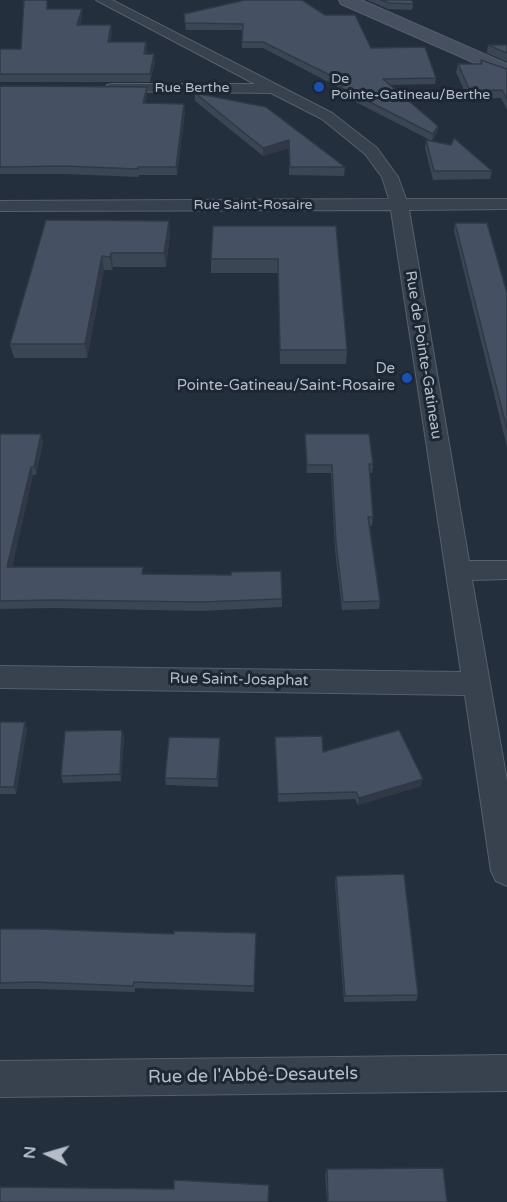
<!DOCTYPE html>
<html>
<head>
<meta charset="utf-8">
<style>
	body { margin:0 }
	#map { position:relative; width:507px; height:1202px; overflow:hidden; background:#242f3e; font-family:"Varela Round",sans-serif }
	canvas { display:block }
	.north { position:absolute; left:18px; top:1124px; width:60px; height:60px; -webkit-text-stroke:4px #1d2633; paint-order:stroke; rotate:275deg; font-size:16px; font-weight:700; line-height:24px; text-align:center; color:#b4bcc9 }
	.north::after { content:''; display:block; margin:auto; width:21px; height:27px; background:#b4bcc9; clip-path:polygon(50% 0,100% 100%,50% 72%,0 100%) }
</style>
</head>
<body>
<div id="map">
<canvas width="507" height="1202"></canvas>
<div class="north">N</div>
</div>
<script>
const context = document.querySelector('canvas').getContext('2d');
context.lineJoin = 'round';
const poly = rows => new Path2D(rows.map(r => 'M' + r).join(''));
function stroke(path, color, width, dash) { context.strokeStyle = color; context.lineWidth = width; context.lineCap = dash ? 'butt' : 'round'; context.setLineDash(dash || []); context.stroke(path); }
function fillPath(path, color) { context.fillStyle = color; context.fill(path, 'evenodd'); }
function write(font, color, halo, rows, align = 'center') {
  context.font = font + ' "Varela Round",sans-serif'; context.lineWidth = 6; context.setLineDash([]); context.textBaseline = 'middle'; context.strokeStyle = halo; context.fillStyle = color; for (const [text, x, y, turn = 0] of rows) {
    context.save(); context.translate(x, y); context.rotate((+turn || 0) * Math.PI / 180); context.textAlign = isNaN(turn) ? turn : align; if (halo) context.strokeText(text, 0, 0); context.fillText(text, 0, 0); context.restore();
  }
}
const street = poly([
	[96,0,112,0,332,113,377,148,398,177,406,199,507,199,507,209,409,210,469,561,507,561,507,579,472,580,507,781,507,886,496,881,491,871,465,695,0,688,0,666,461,672,391,210,0,211,0,201,389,199,382,177,365,154,322,119,271,93,107,91,105,88,107,85,112,84,255,84,96,0],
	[507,1055,507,1091,0,1097,0,1061,507,1055]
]);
const secondary = poly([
	[339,0,361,0,507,64,507,77,341,4,339,0]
]);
const wall = poly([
	[245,0,371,48,436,78,435,84,390,85,438,126,437,133,432,141,340,94,340,88,263,48,242,48,242,30,186,30,184,14],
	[367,0,412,0,413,4,412,10,388,9],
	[48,9,82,16,80,25,112,32,110,42,146,42,147,49,146,54,155,62,150,82,0,82,0,49,21,49],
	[488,45,507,45,507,62,487,53],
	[481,60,507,69,507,110,501,98,468,99,456,72,458,64,480,64],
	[0,86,147,95,145,103,185,111,177,175,139,175,139,177,64,174,0,174],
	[195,93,345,167,344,176,289,175,289,148,263,156,195,101],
	[426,140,492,171,490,179,433,180,425,148],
	[46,220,170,234,166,267,113,267,112,270,104,270,87,358,14,358,10,344],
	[455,223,507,293,507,447,454,231],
	[336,226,347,350,346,364,280,364,278,273,211,273,211,259],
	[0,434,41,434,43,442,36,475,33,475,12,567,143,574,282,599,282,607,202,611,53,608,0,609],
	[305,434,373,464,372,473,369,473,373,517,372,526,370,526,380,601,379,609,342,610,335,551,331,473,307,473],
	[0,722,25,722,27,729,16,794,0,794],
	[122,730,124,737,121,781,63,783,61,776],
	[275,737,323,752,421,786,358,805,355,799,278,802],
	[220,746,218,787,166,785,165,778],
	[336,876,418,995,416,1001,344,1002,335,883],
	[0,929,174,934,256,933,254,992,135,988,135,992,37,989,0,989],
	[327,1169,447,1202,327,1202,325,1174]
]);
const shadedWall = poly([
	[82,9,82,16,78,32,77,25],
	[111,25,112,32,108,49,108,42],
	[146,42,147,49,144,61,144,54],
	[154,54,155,62,150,82,150,74],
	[147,87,147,95,144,110,143,103],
	[184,104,185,111,177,175,176,167],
	[438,126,437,133,432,141,433,134],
	[289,140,289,148,263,156,263,148],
	[169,221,170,234,166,267,164,253],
	[111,253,113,267,112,270,110,257],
	[102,256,104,270,87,358,85,344],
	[41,434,43,442,36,475,34,467],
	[31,467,33,475,10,575,7,567],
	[25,722,27,729,16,794,14,787],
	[122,730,124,737,121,781,120,774],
	[220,738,220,746,218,787,217,779],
	[423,779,421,786,358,805,359,798]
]);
const building = poly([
	[24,0,47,0,47,9,82,9,77,25,111,25,108,42,146,42,144,54,154,54,150,74,0,74,0,49,21,49,24,0],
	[245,0,302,0,325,15,355,15,371,48,425,47,436,78,383,79,438,126,433,134,340,87,348,84,263,42,242,42,243,24,185,23,184,14,245,0],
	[381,0,412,0,413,4,389,3,381,0],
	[488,45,507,45,507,53,488,45],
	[481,60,507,69,507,99,502,90,470,91,458,64,482,64,481,60],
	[0,86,147,87,143,103,184,104,176,167,138,167,138,169,63,166,0,167,0,86],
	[195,93,266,107,345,167,290,167,289,140,263,148,195,93],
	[454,138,492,171,434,171,426,140,451,145,454,138],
	[46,220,169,221,164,253,111,253,110,257,102,256,85,344,10,344,46,220],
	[455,223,487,223,507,293,507,429,455,223],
	[213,226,336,226,347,350,280,350,278,259,211,259,213,226],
	[0,434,41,434,34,467,31,467,7,567,143,567,142,574,231,575,231,572,281,571,282,599,201,602,51,600,0,601,0,434],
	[305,434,369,434,373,464,369,464,373,517,368,517,380,601,343,602,336,543,332,465,307,465,305,434],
	[0,722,25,722,14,787,0,787,0,722],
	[122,730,120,774,61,776,65,731,122,730],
	[399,730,423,779,359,798,356,792,278,794,275,737,322,736,323,752,399,730],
	[169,737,220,738,217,779,165,778,169,737],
	[404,874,418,995,345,996,336,876,404,874],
	[0,929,41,929,174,934,174,931,256,933,254,986,134,982,133,986,34,982,0,983,0,929],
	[443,1168,447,1202,328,1202,327,1169,443,1168],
	[174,1180,269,1185,268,1202,0,1202,0,1187,174,1189,174,1180]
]);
const markers = [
	[319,87,6,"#1a4fb4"],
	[407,378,6,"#1a4fb4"]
];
const farPoinames = [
	["De",331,79],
	["Pointe-Gatineau/Berthe",331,95]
];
const farStreetnames = [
	["Rue Berthe",192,88],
	["Rue Saint-Rosaire",253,205]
];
const streetNames = [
	["Rue de Pointe-Gatineau",423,355,81],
	["Rue Saint-Josaphat",239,680,1]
];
const poiNames = [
	["De",395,369],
	["Pointe-Gatineau/Saint-Rosaire",395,386]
];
const nearStreetnames = [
	["Rue de l'Abbé-Desautels",253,1076,-1]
];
stroke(street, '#565f6c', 2);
stroke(secondary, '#565f6c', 2);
fillPath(street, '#38414e');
fillPath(secondary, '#465061');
fillPath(wall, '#3b4654');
fillPath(shadedWall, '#303945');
fillPath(building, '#455162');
stroke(building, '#303945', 1.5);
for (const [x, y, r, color] of markers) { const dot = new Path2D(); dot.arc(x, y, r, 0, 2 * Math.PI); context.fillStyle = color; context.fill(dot); stroke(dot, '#1d2633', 2); }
write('14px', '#b4bcc9', '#1d2633', farPoinames, 'left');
write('14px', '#b4bcc9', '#1d2633', farStreetnames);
write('15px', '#b4bcc9', '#1d2633', streetNames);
write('15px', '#b4bcc9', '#1d2633', poiNames, 'right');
write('18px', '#b4bcc9', '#1d2633', nearStreetnames);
</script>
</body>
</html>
